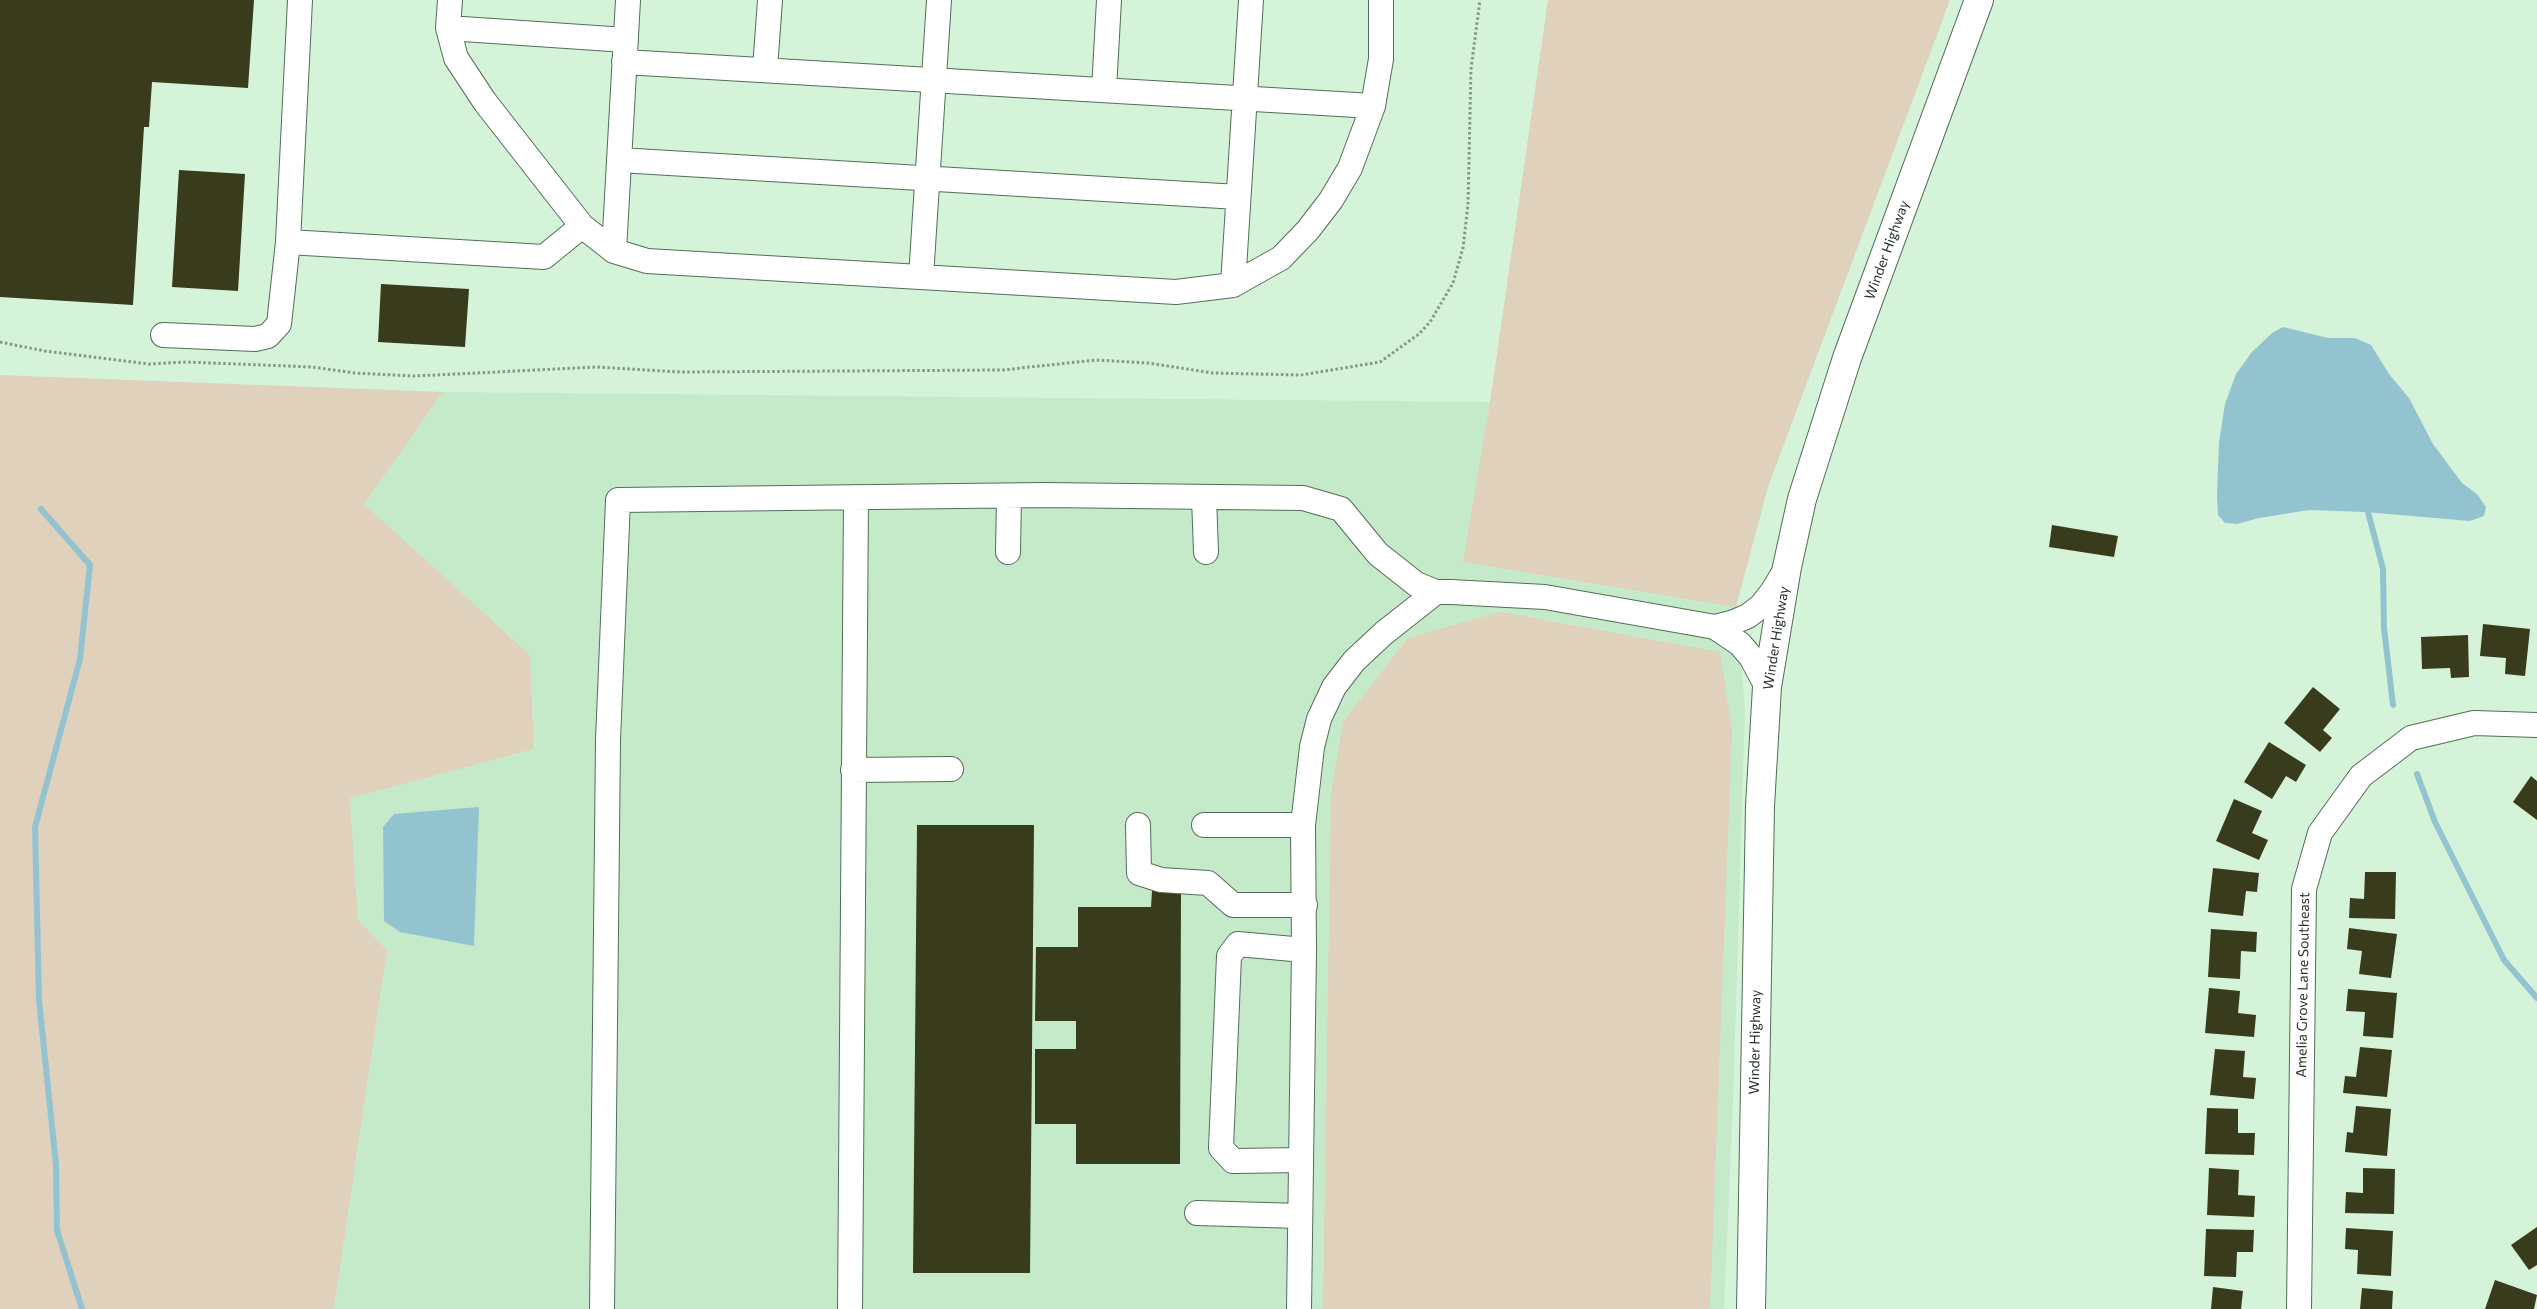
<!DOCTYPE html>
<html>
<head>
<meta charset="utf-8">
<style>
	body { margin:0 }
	canvas { display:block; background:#d5f3d8 }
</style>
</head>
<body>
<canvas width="2537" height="1309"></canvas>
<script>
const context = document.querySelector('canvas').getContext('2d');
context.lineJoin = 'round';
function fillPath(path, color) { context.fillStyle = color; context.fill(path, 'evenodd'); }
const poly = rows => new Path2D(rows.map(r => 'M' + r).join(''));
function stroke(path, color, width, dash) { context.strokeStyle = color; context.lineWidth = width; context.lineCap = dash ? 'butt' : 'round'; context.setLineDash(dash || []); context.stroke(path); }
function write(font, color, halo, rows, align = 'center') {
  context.font = font + ' Commissioner,sans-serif'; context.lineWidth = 5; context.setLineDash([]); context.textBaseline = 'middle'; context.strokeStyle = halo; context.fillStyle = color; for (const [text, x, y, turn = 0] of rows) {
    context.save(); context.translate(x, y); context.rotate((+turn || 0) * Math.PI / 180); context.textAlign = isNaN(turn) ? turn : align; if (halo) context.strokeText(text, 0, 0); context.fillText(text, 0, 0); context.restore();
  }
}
const built = poly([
	[443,392,1490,402,1463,562,1736,607,1745,709,1733,1102,1724,1309,334,1309,387,950,358,920,350,797,534,749,530,655,363,504]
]);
const green = poly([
	[1548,0,1950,0,1768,487,1736,607,1463,562,1490,402],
	[0,375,443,392,364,504,530,655,534,749,350,798,358,920,387,950,334,1309,0,1309],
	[1500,612,1720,652,1732,730,1710,1309,1323,1309,1331,792,1343,722,1408,638]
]);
const water = poly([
	[2283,327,2328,338,2355,338,2371,345,2389,374,2409,398,2433,444,2462,483,2477,494,2486,507,2484,516,2470,521,2364,512,2309,510,2259,518,2237,524,2225,523,2218,515,2217,495,2219,442,2225,404,2236,374,2252,352,2272,333],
	[479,807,474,946,400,932,384,921,383,827,394,814]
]);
const stream = poly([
	[41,509,90,565,80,659,35,827,39,1000,56,1165,57,1230,82,1309],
	[2368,512,2383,569,2384,628,2393,705],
	[2417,774,2435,822,2504,960,2537,998]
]);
const building = poly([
	[0,0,254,0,248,88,152,82,149,127,144,127,133,305,0,297],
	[179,170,245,174,238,291,172,287],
	[381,284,469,289,465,347,378,342],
	[2052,525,2118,536,2114,557,2049,547],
	[2483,624,2530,629,2525,676,2505,674,2506,658,2480,656],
	[2468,635,2469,677,2451,678,2450,668,2422,669,2421,637],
	[2313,687,2340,709,2323,730,2332,738,2320,752,2284,723],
	[2269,742,2306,765,2296,782,2286,776,2272,799,2244,782],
	[2531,776,2537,781,2537,820,2513,802],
	[2234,799,2262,811,2252,833,2268,840,2259,860,2216,841],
	[917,825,1034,825,1030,1273,913,1273],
	[2213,868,2259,873,2257,892,2246,891,2243,916,2208,912],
	[2365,872,2396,872,2395,919,2349,918,2350,898,2364,899],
	[1152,891,1181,891,1180,1164,1076,1164,1076,1124,1035,1124,1035,1049,1076,1049,1076,1021,1035,1021,1036,947,1078,947,1078,907,1151,907],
	[2349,928,2397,934,2391,978,2359,974,2362,951,2347,949],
	[2211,929,2257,932,2256,952,2241,951,2240,979,2208,977],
	[2209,988,2240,991,2238,1013,2256,1015,2254,1037,2205,1033],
	[2348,989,2397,993,2393,1038,2363,1036,2365,1012,2346,1011],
	[2360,1047,2392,1050,2387,1097,2343,1093,2345,1076,2356,1077],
	[2215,1049,2245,1051,2243,1077,2256,1078,2254,1099,2210,1095],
	[2356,1106,2391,1109,2387,1156,2345,1152,2347,1132,2353,1133],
	[2207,1108,2238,1109,2238,1133,2255,1133,2254,1155,2205,1154],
	[2209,1168,2239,1170,2238,1195,2255,1196,2254,1217,2207,1215],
	[2363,1168,2395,1169,2394,1214,2345,1213,2346,1192,2363,1193],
	[2537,1227,2537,1265,2529,1270,2511,1245],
	[2346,1228,2393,1231,2391,1276,2357,1274,2358,1250,2345,1249],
	[2206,1229,2254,1230,2253,1252,2237,1252,2236,1277,2204,1276],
	[2495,1280,2537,1295,2534,1309,2485,1309],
	[2213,1287,2243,1291,2241,1309,2211,1309],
	[2362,1288,2393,1291,2392,1309,2360,1309]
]);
const path = poly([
	[0,342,45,351,149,364,186,362,312,367,355,373,415,376,597,367,680,372,1002,370,1096,360,1148,363,1213,373,1301,375,1380,362,1419,334,1430,322,1453,283,1463,248,1468,204,1471,69,1480,0]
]);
const minor = poly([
	[448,28,626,40],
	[624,62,1373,106],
	[765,69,770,0],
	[1104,90,1109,0],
	[619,160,1238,197],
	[582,226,614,251,647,261,1176,292,1233,285,1281,258,1308,230,1331,200,1350,168,1373,106,1381,59,1381,0],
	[288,242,544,257,582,226,485,102,456,58,448,28,450,0],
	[614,251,628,0],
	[921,277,939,0],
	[1233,285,1251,0],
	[163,335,255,339,268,336,279,324,288,242,300,0],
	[1204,497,1206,552],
	[1008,552,1009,497],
	[1715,627,1734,622,1748,616,1761,606,1772,592,1786,569],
	[853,770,951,769],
	[1138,825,1139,873,1161,880,1208,883,1233,905,1305,905],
	[1204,825,1303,825],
	[1301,1160,1233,1161,1221,1148,1229,956,1238,944,1304,950],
	[1197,1213,1300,1216],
	[602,1309,608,740,618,500,1044,495,1303,498,1341,509,1378,554,1416,584,1436,592],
	[850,1309,856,497],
	[1299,1309,1304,950,1303,825,1312,747,1319,719,1334,687,1354,661,1384,633,1436,592,1451,592,1545,597,1715,627,1740,644,1751,657,1767,687],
	[2299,1309,2304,889,2320,833,2361,776,2411,738,2474,723,2537,725]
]);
const major = poly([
	[1751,1309,1760,806,1767,687,1787,567,1802,499,1847,358,1979,0]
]);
const streetNames = [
	["Winder Highway",1887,250,-70],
	["Winder Highway",1776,638,-81],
	["Amelia Grove Lane Southeast",2303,985,-89],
	["Winder Highway",1755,1042,-89]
];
fillPath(built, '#c5eaca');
fillPath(green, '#dfd1bc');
fillPath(water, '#94c3d0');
stroke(stream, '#94c3d0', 6);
fillPath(building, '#383b1c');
stroke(minor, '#536e57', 26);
stroke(major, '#536e57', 30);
stroke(path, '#839986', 3, [2.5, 2.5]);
stroke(minor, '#fff', 24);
stroke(major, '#fff', 28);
write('14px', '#273329', '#fff', streetNames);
</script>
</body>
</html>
